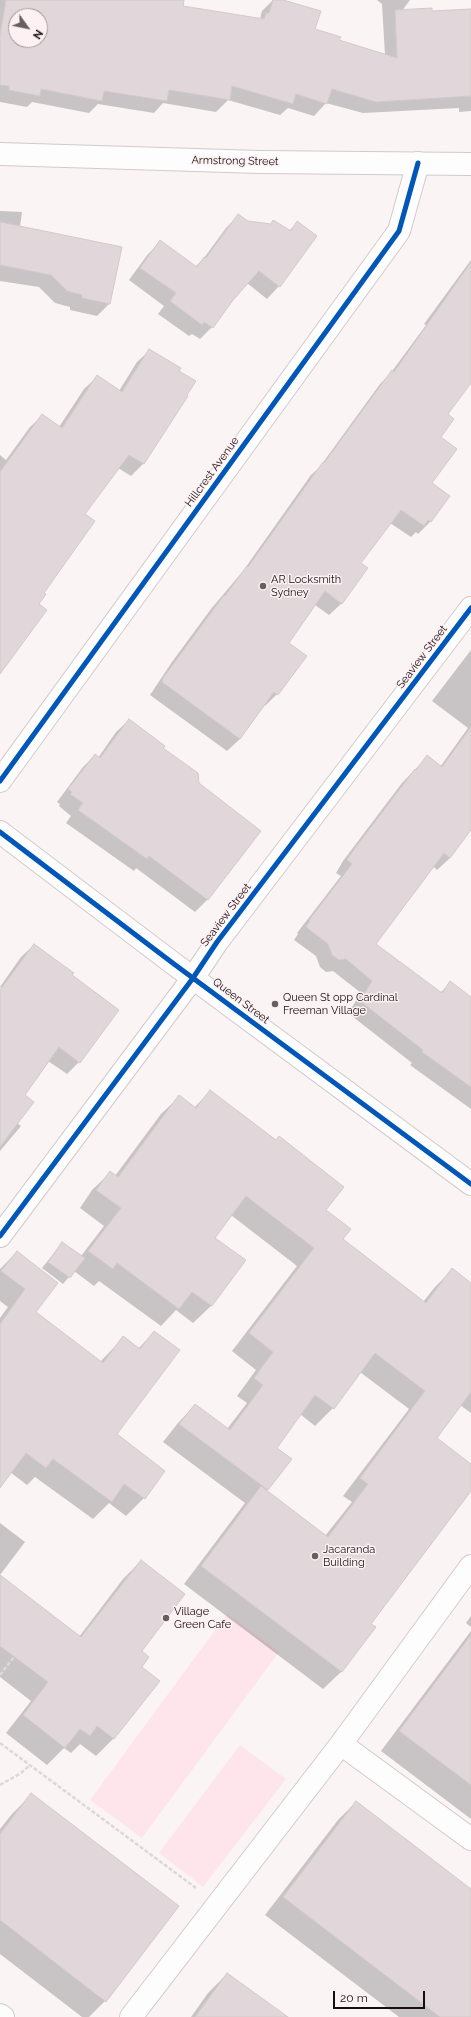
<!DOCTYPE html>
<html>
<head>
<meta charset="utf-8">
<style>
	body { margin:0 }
	#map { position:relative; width:471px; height:2017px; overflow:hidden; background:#fbf4f5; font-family:Raleway,sans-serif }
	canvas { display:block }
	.north { position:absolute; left:8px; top:8px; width:40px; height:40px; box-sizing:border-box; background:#fef1f4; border:1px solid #a29699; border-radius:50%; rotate:123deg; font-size:11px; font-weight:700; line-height:16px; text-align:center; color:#180e10 }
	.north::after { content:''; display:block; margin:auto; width:14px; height:18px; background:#675e60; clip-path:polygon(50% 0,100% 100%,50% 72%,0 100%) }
	.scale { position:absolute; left:333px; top:1991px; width:92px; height:18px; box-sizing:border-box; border:2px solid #180e10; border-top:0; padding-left:5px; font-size:12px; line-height:14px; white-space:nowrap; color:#180e10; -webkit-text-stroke:3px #fef1f4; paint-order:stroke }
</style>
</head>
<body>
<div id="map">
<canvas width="471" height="2017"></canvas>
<div class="north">N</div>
<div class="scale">20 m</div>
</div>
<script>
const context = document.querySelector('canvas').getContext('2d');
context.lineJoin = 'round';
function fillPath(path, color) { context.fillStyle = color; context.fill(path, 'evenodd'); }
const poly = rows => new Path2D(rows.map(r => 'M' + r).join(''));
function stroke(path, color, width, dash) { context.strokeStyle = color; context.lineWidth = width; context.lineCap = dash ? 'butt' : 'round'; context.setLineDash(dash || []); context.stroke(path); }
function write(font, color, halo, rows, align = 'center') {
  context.font = font + ' Raleway,sans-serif'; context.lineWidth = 3; context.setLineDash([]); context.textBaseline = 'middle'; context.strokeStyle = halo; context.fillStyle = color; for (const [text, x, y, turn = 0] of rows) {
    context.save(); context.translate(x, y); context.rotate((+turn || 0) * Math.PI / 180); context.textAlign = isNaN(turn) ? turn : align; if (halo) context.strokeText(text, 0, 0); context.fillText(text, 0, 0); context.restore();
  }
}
const green = poly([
	[227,1614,279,1652,142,1838,90,1800],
	[240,1745,286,1779,203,1887,159,1853]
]);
const shadow = poly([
	[0,0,176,0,182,7,260,19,262,11,273,0,280,0,314,30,338,40,385,55,382,4,377,0,410,0,402,11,431,12,471,10,471,111,459,112,459,108,363,113,326,103,314,116,288,108,280,115,228,100,216,112,163,103,154,113,98,104,89,113,32,102,27,107,0,102],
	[16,16,40,16,40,40,16,40],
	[0,211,22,212,20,227,109,304,97,316,70,310,70,307,55,303,39,287,0,281],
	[238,216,247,222,270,225,274,221,289,231,297,223,279,286,267,299,247,283,212,327,200,339,192,334,189,336,158,314,164,306,129,280,148,254,160,242,195,267,204,258,226,228],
	[471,260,471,382,447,415,439,438,430,483,430,522,418,534,416,532,411,537,390,523,360,563,342,603,329,615,315,605,287,643,277,694,265,706,264,705,240,739,227,751,150,695,172,662,211,609,243,571,311,475,319,468,380,384,390,374,426,325,424,324],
	[150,350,178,371,187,396,143,464,131,476,118,468,84,515,38,605,0,672,0,455,6,460,30,427,43,415,59,427,84,389,97,377,119,391,137,362],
	[471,650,471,829,450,858,437,870,433,866,374,944,440,993,450,983,471,998,471,1109,410,1065,412,1063,348,1013,361,993,333,971,326,972,320,967,316,956,294,940,298,934,297,933,341,876,336,873,343,861,402,783,427,757,440,767,468,728,432,701],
	[129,720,162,748,198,784,259,831,207,900,195,912,136,868,134,871,66,823,71,816,59,806,60,804,57,802,83,767,95,755,98,758,116,732],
	[34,945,117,1010,79,1062,67,1074,48,1061,24,1095,17,1123,21,1126,0,1151,0,1044,27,1008,0,987,21,957],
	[210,1091,325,1210,341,1240,423,1302,435,1287,452,1270,471,1284,471,1413,460,1405,435,1438,471,1465,471,1489,369,1624,374,1628,341,1672,323,1689,184,1584,245,1503,163,1442,178,1423,195,1405,227,1429,247,1403,237,1396,256,1370,232,1351,297,1266,231,1215,213,1238,244,1261,211,1306,193,1323,176,1310,161,1326,99,1281,94,1286,74,1271,63,1284,42,1268,62,1243,81,1256,104,1226,80,1208,92,1190,110,1173,115,1176,161,1114,179,1097,194,1108],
	[360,1372,409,1409,343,1496,352,1502,325,1536,266,1491,291,1459,276,1448,300,1414,315,1426,333,1408],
	[17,1252,34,1313,100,1362,123,1338,138,1349,154,1332,115,1435,144,1498,126,1516,109,1503,93,1519,35,1477,27,1485,10,1472,0,1482,0,1318,8,1307,0,1301,0,1269],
	[0,1523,25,1542,0,1575],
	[141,1561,140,1667,114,1738,96,1756,80,1744,71,1753,64,1748,47,1765,6,1733,31,1701,0,1677,0,1576,79,1637,123,1579],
	[471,1616,471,1627,466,1623],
	[471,1631,471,1819,381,1751],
	[31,1795,105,2001,89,2017,82,2017,0,1954,0,1829,12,1814],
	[356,1802,471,1890,471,2017,399,2017,265,1915,338,1820],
	[227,1974,284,2015,289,2017,191,2017,208,1993]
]);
const building = poly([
	[6,0,184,0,183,6,264,19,266,13,269,13,273,0,283,0,321,11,315,29,341,37,339,40,397,58,395,10,432,8,432,11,471,9,471,96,376,102,332,89,327,104,296,94,293,104,232,86,230,100,169,90,167,101,104,91,102,101,41,89,40,96,9,90,9,86,0,85,0,35,6,0],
	[16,16,40,16,40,40,16,40,16,16],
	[238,214,248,221,271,224,273,220,291,231,297,221,317,236,280,287,259,271,233,300,213,328,204,322,202,325,170,301,176,293,140,268,160,240,197,267,204,257,206,258,238,214],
	[0,222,122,247,110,304,82,298,82,295,67,291,51,275,0,265,0,222],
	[471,262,471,383,448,414,454,419,441,437,457,449,432,483,450,496,431,522,428,520,424,526,401,510,361,563,368,568,342,604,325,591,289,643,307,656,278,695,274,692,240,739,162,682,163,678,224,595,225,596,247,566,248,567,323,462,324,463,392,370,394,372,471,262],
	[149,349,181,368,179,371,196,381,187,395,188,396,144,464,129,455,85,514,95,521,44,593,46,594,39,604,47,610,0,674,0,472,42,414,62,428,97,375,122,392,149,349],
	[129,719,165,746,163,748,198,773,199,783,261,831,208,900,149,856,147,859,78,810,83,803,70,794,72,792,68,789,95,754,100,758,129,719],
	[471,727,471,830,450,858,444,853,376,944,442,993,450,981,471,997,471,1087,422,1052,423,1050,360,1001,372,981,346,959,339,960,332,955,328,944,306,927,310,921,309,920,352,864,347,860,355,848,415,769,416,770,427,755,442,767,471,727],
	[34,944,74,973,72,975,119,1010,80,1063,59,1047,25,1095,34,1102,0,1147,0,990,34,944],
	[210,1090,276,1140,279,1136,344,1187,326,1210,351,1229,343,1239,426,1303,452,1268,471,1283,471,1392,437,1438,471,1464,471,1491,371,1624,376,1627,342,1672,201,1566,261,1486,328,1537,368,1484,360,1478,425,1391,375,1353,334,1409,315,1395,277,1448,292,1459,268,1490,179,1424,195,1404,230,1430,263,1385,254,1378,273,1352,249,1333,314,1248,246,1196,215,1238,246,1260,212,1306,192,1292,179,1309,117,1263,113,1269,88,1251,121,1208,96,1190,110,1171,118,1177,179,1095,196,1108,210,1090],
	[62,1242,85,1258,70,1278,48,1262,62,1242],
	[17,1251,58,1283,36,1312,103,1363,123,1336,140,1349,154,1331,180,1350,117,1434,165,1471,145,1499,124,1484,112,1502,53,1459,46,1468,26,1453,0,1488,0,1324,25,1289,1,1271,17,1251],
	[141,1560,185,1594,142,1651,149,1657,142,1667,160,1681,114,1739,97,1726,90,1736,80,1729,65,1748,23,1715,48,1682,0,1646,0,1575,81,1637,141,1560],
	[471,1635,471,1785,399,1731,471,1635],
	[31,1793,179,1906,106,2002,0,1920,0,1834,31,1793],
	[356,1801,471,1889,471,2017,440,2017,283,1897,356,1801],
	[227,1973,288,2017,195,2017,227,1973]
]);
const path = poly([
	[0,1675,14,1657],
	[0,1743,196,1888],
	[0,1785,21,1773,30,1765]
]);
const street = poly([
	[0,781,399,231,418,163],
	[0,832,174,964,471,1184],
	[0,1236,193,978,217,942,471,608],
	[471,1566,341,1744,471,1839],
	[0,2015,3,2017],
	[131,2017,341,1744]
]);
const secondary = poly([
	[0,154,260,162,471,164]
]);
const cycleway = poly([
	[0,781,399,231,418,163],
	[0,832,174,964,471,1184],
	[0,1236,193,978,217,942,471,608]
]);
const markers = [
	[263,586,4,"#675e60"],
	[275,1004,4,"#675e60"],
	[315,1556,4,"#675e60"],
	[166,1618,4,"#675e60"]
];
const streetNames = [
	["Armstrong Street",235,161,1],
	["Hillcrest Avenue",212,472,-54],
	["Seaview Street",422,657,-53],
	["Seaview Street",226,915,-53],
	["Queen Street",241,1001,37]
];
const poiNames = [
	["AR Locksmith",271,580],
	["Sydney",271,593],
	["Queen St opp Cardinal",283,998],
	["Freeman Village",283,1011],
	["Jacaranda",323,1550],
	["Building",323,1563],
	["Village",174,1612],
	["Green Cafe",174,1625]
];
fillPath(green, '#fde5eb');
fillPath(shadow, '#0003');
fillPath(building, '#e1d7da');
stroke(building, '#d2c9cb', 1);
stroke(street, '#d2c9cb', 24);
stroke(secondary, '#d2c9cb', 24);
stroke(path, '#dad8d8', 2.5, [4, 2]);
stroke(street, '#fefdfe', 22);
stroke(secondary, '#fefdfe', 22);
stroke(cycleway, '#0057b8', 5);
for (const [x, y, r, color] of markers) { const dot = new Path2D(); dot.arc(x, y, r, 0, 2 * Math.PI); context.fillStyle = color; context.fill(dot); stroke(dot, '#fef1f4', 1.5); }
write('11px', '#180e10', '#fef1f4', streetNames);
write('11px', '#180e10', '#fef1f4', poiNames, 'left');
</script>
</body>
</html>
